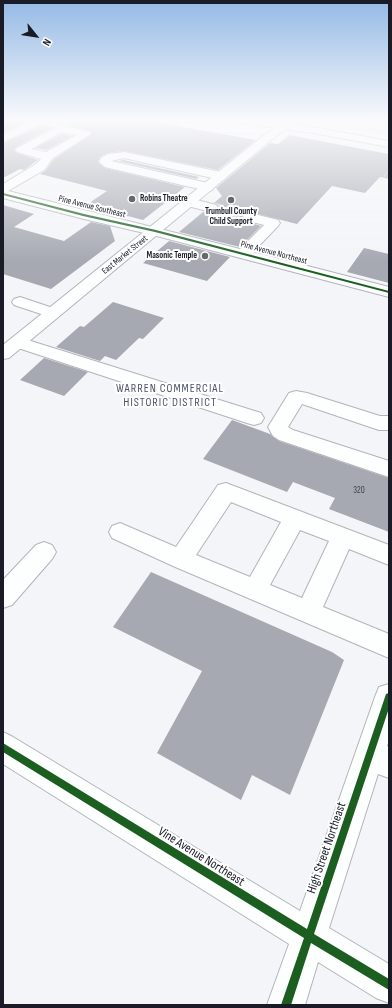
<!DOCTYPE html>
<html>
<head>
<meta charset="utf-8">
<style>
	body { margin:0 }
	#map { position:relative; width:392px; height:1008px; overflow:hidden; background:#f4f5f8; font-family:"Sofia Sans Condensed",sans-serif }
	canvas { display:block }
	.frame { position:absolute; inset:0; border:4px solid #191c27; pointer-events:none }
	.north { position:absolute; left:16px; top:16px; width:40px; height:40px; -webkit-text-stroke:3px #fff; paint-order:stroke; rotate:120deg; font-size:11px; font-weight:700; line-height:16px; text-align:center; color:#191c27 }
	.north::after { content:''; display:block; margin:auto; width:14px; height:18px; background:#191c27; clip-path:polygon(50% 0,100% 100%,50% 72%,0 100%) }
</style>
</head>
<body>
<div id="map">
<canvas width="392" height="1008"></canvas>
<div class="frame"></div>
<div class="north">N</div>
</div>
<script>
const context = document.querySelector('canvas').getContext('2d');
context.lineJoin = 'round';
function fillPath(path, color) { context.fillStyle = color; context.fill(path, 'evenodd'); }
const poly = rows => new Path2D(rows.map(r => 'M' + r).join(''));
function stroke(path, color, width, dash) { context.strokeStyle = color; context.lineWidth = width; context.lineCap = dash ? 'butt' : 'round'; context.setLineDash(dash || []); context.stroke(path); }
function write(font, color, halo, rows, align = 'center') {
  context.font = font + ' "Sofia Sans Condensed",sans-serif'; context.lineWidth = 4; context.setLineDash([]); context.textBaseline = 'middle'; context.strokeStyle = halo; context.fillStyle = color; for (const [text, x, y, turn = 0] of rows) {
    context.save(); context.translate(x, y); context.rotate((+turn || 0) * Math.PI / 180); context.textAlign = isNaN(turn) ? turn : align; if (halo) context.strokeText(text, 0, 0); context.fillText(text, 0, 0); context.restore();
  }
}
const green = poly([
	[323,120,389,120,389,136,319,123]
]);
const building = poly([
	[3,120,22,120,27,121,3,133],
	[77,120,143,120,256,140,218,170,124,151,108,153,100,157,98,162,105,168,185,187,143,220,86,205,107,191,40,174,45,171,54,159,92,134,90,131,68,125],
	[43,125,54,127,16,147,14,150,17,153,38,160,24,170,20,169,3,178,3,143],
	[62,134,73,136,46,150,35,148],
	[289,135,389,154,389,179,380,177,365,193,332,186,297,224,250,212,245,213,242,216,244,221,261,226,240,247,179,232,203,212,211,213,217,212,219,207,214,203,222,196,216,188,270,143,278,144],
	[124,160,199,177,196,179,118,161],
	[3,205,34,214,14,227,64,241,91,222,110,226,115,241,51,289,3,274],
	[169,241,230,257,207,281,143,263],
	[364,248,389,254,389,283,347,272],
	[113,302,164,318,143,339,139,338,116,360,105,356,100,361,56,347,80,326,84,327],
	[44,358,88,372,64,396,20,380],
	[232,420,270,434,279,441,389,478,389,532,329,509,335,498,293,482,287,492,203,459],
	[151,572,332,652,344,660,290,795,252,775,241,800,157,753,202,671,113,627]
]);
const minorTunnel = poly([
	[211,208,250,217]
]);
const path = poly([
	[381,180,389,170]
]);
const minor = poly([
	[33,120,46,120,45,122,3,142,3,135,33,120],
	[235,120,263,120,313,127,389,141,389,147,313,133,240,123,235,120],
	[61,125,90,132,91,134,53,158,44,170,8,191,240,249,264,225,245,220,243,217,245,214,250,213,278,220,280,223,278,226,253,252,389,287,389,297,153,235,84,219,3,198,3,184,36,164,41,159,17,152,15,150,17,148,61,125],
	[62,132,77,135,46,152,31,149,62,132],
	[124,152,221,172,225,173,227,176,225,179,221,180,124,158,111,161,212,184,214,187,212,190,208,191,105,167,99,162,101,158,108,154,124,152],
	[189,198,216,205,218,208,216,211,211,212,184,205,183,202,184,199,189,198],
	[20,297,59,310,61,313,59,316,53,318,14,305,12,302,14,299,20,297],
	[18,337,261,413,264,418,261,423,254,425,247,423,12,346,9,342,12,338,18,337],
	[296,391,307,393,380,416,389,416,389,430,379,430,302,404,288,427,293,430,389,461,389,477,279,440,273,436,268,427,289,393,296,391],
	[226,483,389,545,389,565,349,549,323,607,389,634,389,658,173,566,112,538,109,532,112,526,120,523,176,547,218,485,226,483],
	[231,502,281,522,250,577,196,555,231,502],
	[300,530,329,541,302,598,270,585,300,530],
	[44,542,52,545,56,552,52,559,12,605,3,608,3,580,36,545,44,542],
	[389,684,389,741,387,746,389,747,389,778,378,774,329,928,389,964,389,1003,376,998,318,962,305,1005,267,1005,289,944,3,764,3,732,13,737,300,911,375,697,379,687,389,684]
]);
const major = poly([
	[287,120,299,120,276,136,9,358,3,359,3,345,268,132,287,120]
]);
const cycleway = poly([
	[3,193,84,214,156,230,389,291,389,293,155,232,83,216,3,195,3,193],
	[389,693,389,708,314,934,389,979,389,990,311,943,291,1005,281,1005,304,938,3,752,3,743,307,929,385,697,386,694,389,693]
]);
const markers = [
	[132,199,4,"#666870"],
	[231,200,4,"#666870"],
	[205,256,4,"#666870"]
];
const farPoinames = [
	["Robins Theatre",140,199],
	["Trumbull County",231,212,"center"],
	["Child Support",231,222,"center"],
	["Masonic Temple",197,256,"right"]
];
const farStreetnames = [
	["Pine Avenue Southeast",92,207,14],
	["Pine Avenue Northeast",274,253,15],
	["East Market Street",125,255,-39]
];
const numberNames = [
	["320",359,491]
];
const neighbourhoodNames = [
	["WARREN COMMERCIAL",170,389],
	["HISTORIC DISTRICT",170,403]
];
const nearStreetnames = [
	["High Street Northeast",327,848,-71],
	["Vine Avenue Northeast",201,857,32]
];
fillPath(green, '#f1e6d4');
fillPath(building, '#a6a9b2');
stroke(minorTunnel, '#d3d4d9', 12, [12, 6]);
stroke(minor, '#b2b4bb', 2);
stroke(major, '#b2b4bb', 2);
stroke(path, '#dededf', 1.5, [1, 1.5]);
fillPath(minor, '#fdfefe');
fillPath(major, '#fdfefe');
fillPath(cycleway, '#1b5e20');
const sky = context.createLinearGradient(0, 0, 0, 261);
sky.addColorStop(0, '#94b9e5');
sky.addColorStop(0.46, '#fafafc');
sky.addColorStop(1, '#fafafc00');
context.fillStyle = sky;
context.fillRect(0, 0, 392, 261);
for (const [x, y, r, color] of markers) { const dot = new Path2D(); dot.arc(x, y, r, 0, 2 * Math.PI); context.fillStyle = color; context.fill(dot); stroke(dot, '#fff', 1.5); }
write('bold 9px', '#191c27', '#fff', farPoinames, 'left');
write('9px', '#191c27', '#fff', farStreetnames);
write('9px', '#3c3f4a', null, numberNames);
context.letterSpacing = '1px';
write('12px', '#4c536e', '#fff', neighbourhoodNames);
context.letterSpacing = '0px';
write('13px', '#191c27', '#fff', nearStreetnames);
</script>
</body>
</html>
